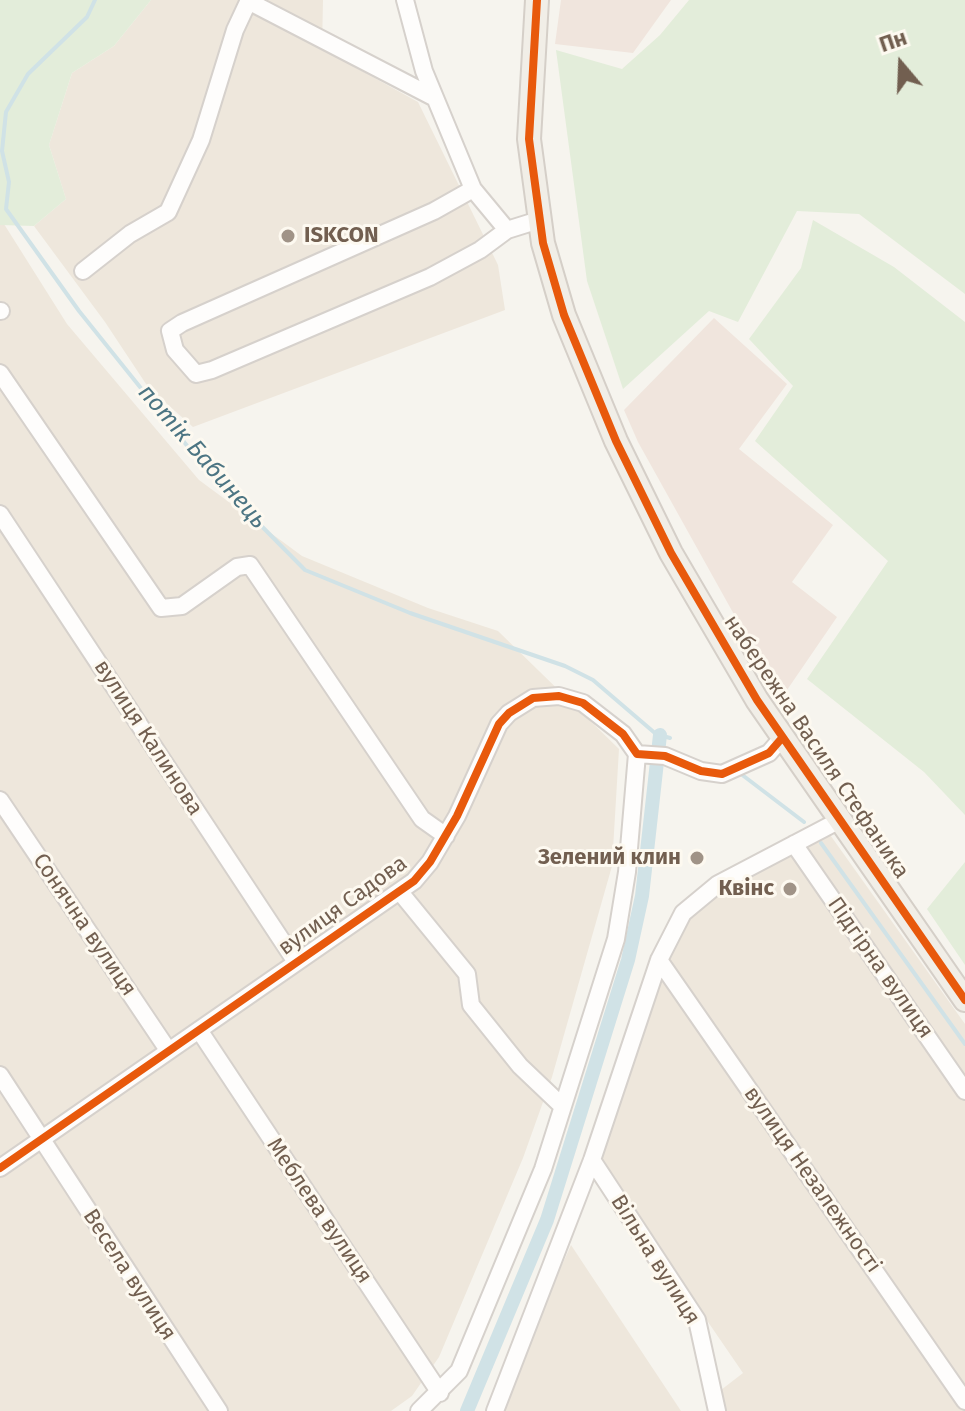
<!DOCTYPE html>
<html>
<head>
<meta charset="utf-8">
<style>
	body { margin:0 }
	#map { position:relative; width:965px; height:1411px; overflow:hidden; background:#f6f4ee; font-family:"Fira Sans",sans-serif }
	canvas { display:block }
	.north { position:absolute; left:861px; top:24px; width:80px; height:80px; -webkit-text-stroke:6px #fdf9f0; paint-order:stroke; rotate:341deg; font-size:22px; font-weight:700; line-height:32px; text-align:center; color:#725f50 }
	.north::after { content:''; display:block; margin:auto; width:28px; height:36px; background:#725f50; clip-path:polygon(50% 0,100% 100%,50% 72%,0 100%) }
</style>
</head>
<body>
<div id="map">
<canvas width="965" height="1411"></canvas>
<div class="north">Пн</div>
</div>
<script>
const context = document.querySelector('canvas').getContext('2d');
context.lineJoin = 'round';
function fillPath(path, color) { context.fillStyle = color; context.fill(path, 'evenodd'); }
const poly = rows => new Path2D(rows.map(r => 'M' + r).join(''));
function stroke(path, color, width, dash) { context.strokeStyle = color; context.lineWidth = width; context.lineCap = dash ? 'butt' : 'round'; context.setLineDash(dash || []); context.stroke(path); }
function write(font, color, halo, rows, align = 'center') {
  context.font = font + ' "Fira Sans",sans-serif'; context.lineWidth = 6; context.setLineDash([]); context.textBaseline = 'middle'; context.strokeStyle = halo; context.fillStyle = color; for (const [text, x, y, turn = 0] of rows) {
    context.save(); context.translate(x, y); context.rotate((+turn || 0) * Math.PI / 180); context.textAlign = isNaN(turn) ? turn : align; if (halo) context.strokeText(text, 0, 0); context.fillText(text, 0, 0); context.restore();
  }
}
const residential = poly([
	[151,0,323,0,322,49,418,102,498,265,505,310,193,427,148,387,105,322,34,226,66,199,49,145,72,73,114,46],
	[0,224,4,224,67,324,199,480,302,556,428,608,498,631,619,749,612,866,552,1077,523,1158,439,1357,412,1396,391,1411,0,1411],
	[828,832,965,1024,965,1411,725,1411,721,1390,743,1373,599,1163,669,949,693,911,741,876],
	[571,1245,681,1411,500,1411,504,1393]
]);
const commercial = poly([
	[561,0,671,0,633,53,555,44],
	[714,318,787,384,739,449,833,525,792,582,837,617,787,690,736,618,638,442,624,410]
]);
const green = poly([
	[0,0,151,0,114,46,72,73,49,145,66,199,34,226,0,225],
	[689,0,965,0,965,294,859,214,797,211,738,322,709,311,623,389,587,281,556,50,622,69,660,35],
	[813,220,894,267,965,322,965,815,924,772,807,679,888,561,755,441,793,386,749,339,801,268],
	[965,862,965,965,927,909]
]);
const stream = poly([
	[95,0,87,17,28,74,6,112,2,151,9,182,6,209,79,311,209,473,305,570,410,613,565,666,593,680,656,734,670,738],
	[741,774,804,822],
	[821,843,965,1044]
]);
const canal = poly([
	[467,1411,547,1220,628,960,642,896,660,735]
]);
const minor = poly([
	[405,0,424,71,473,189,507,230,539,220],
	[248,1,435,98],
	[473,189,434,211,182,323,170,331,175,350,196,374,212,370,430,277,480,250,507,230],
	[83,271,130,234,168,212,201,140,235,30,249,0],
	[0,311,1,311],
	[0,373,161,608,182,606,237,567,250,565,422,819,446,836],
	[0,514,296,962],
	[0,800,168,1050],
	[794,844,965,1091],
	[400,892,467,974,471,1005,520,1066,561,1105],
	[659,960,965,1401],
	[199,1030,440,1393],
	[0,1075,219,1411],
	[592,1160,697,1320,717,1411],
	[0,1168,414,881,430,862,457,816,499,724,509,713,533,698,559,696,583,703,623,734,637,754,665,756,701,771,722,774,769,753,782,738],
	[419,1411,459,1371,543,1169,616,939,627,872,637,754],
	[495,1411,592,1160,659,960,683,913,718,884,840,820]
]);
const major = poly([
	[537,0,529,139,543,243,564,315,616,441,671,553,757,700,965,1000]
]);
const cycleway = poly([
	[537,0,529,139,543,243,564,315,616,441,671,553,757,700,965,1000],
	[0,1168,414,881,430,862,457,816,499,724,509,713,533,698,559,696,583,703,623,734,637,754,665,756,701,771,722,774,769,753,782,738]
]);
const markers = [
	[288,236,8,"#a09387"],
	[697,858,8,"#a09387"],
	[790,889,8,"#a09387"]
];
const poiNames = [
	["ISKCON",304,236,"left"],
	["Зелений клин",681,858],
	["Квінс",774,889]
];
const streetNames = [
	["вулиця Калинова",148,738,57],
	["набережна Василя Стефаника",816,747,56],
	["вулиця Садова",343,906,-36],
	["Сонячна вулиця",84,925,56],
	["Підгірна вулиця",880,968,55],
	["вулиця Незалежності",812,1180,55],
	["Меблева вулиця",319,1211,56],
	["Вільна вулиця",655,1260,58],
	["Весела вулиця",129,1275,57]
];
const waterNames = [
	["потік Бабинець",202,457,49]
];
fillPath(residential, '#eee7dc');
fillPath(commercial, '#f0e5dd');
fillPath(green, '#e3edda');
stroke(stream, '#d0e2e6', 4);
stroke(canal, '#d0e2e6', 14);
stroke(minor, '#d6d1cc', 20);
stroke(major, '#d5cfc8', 26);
stroke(minor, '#fefdfc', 16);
stroke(major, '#f1eee7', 22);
stroke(cycleway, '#e8590c', 8);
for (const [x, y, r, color] of markers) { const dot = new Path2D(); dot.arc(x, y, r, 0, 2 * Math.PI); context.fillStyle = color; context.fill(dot); stroke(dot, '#fdf9f0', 3); }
write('bold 22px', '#725f50', '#fdf9f0', poiNames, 'right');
write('22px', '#725f50', '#fdf9f0', streetNames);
write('italic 24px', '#4c7583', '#fdf9f0', waterNames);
</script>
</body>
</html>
